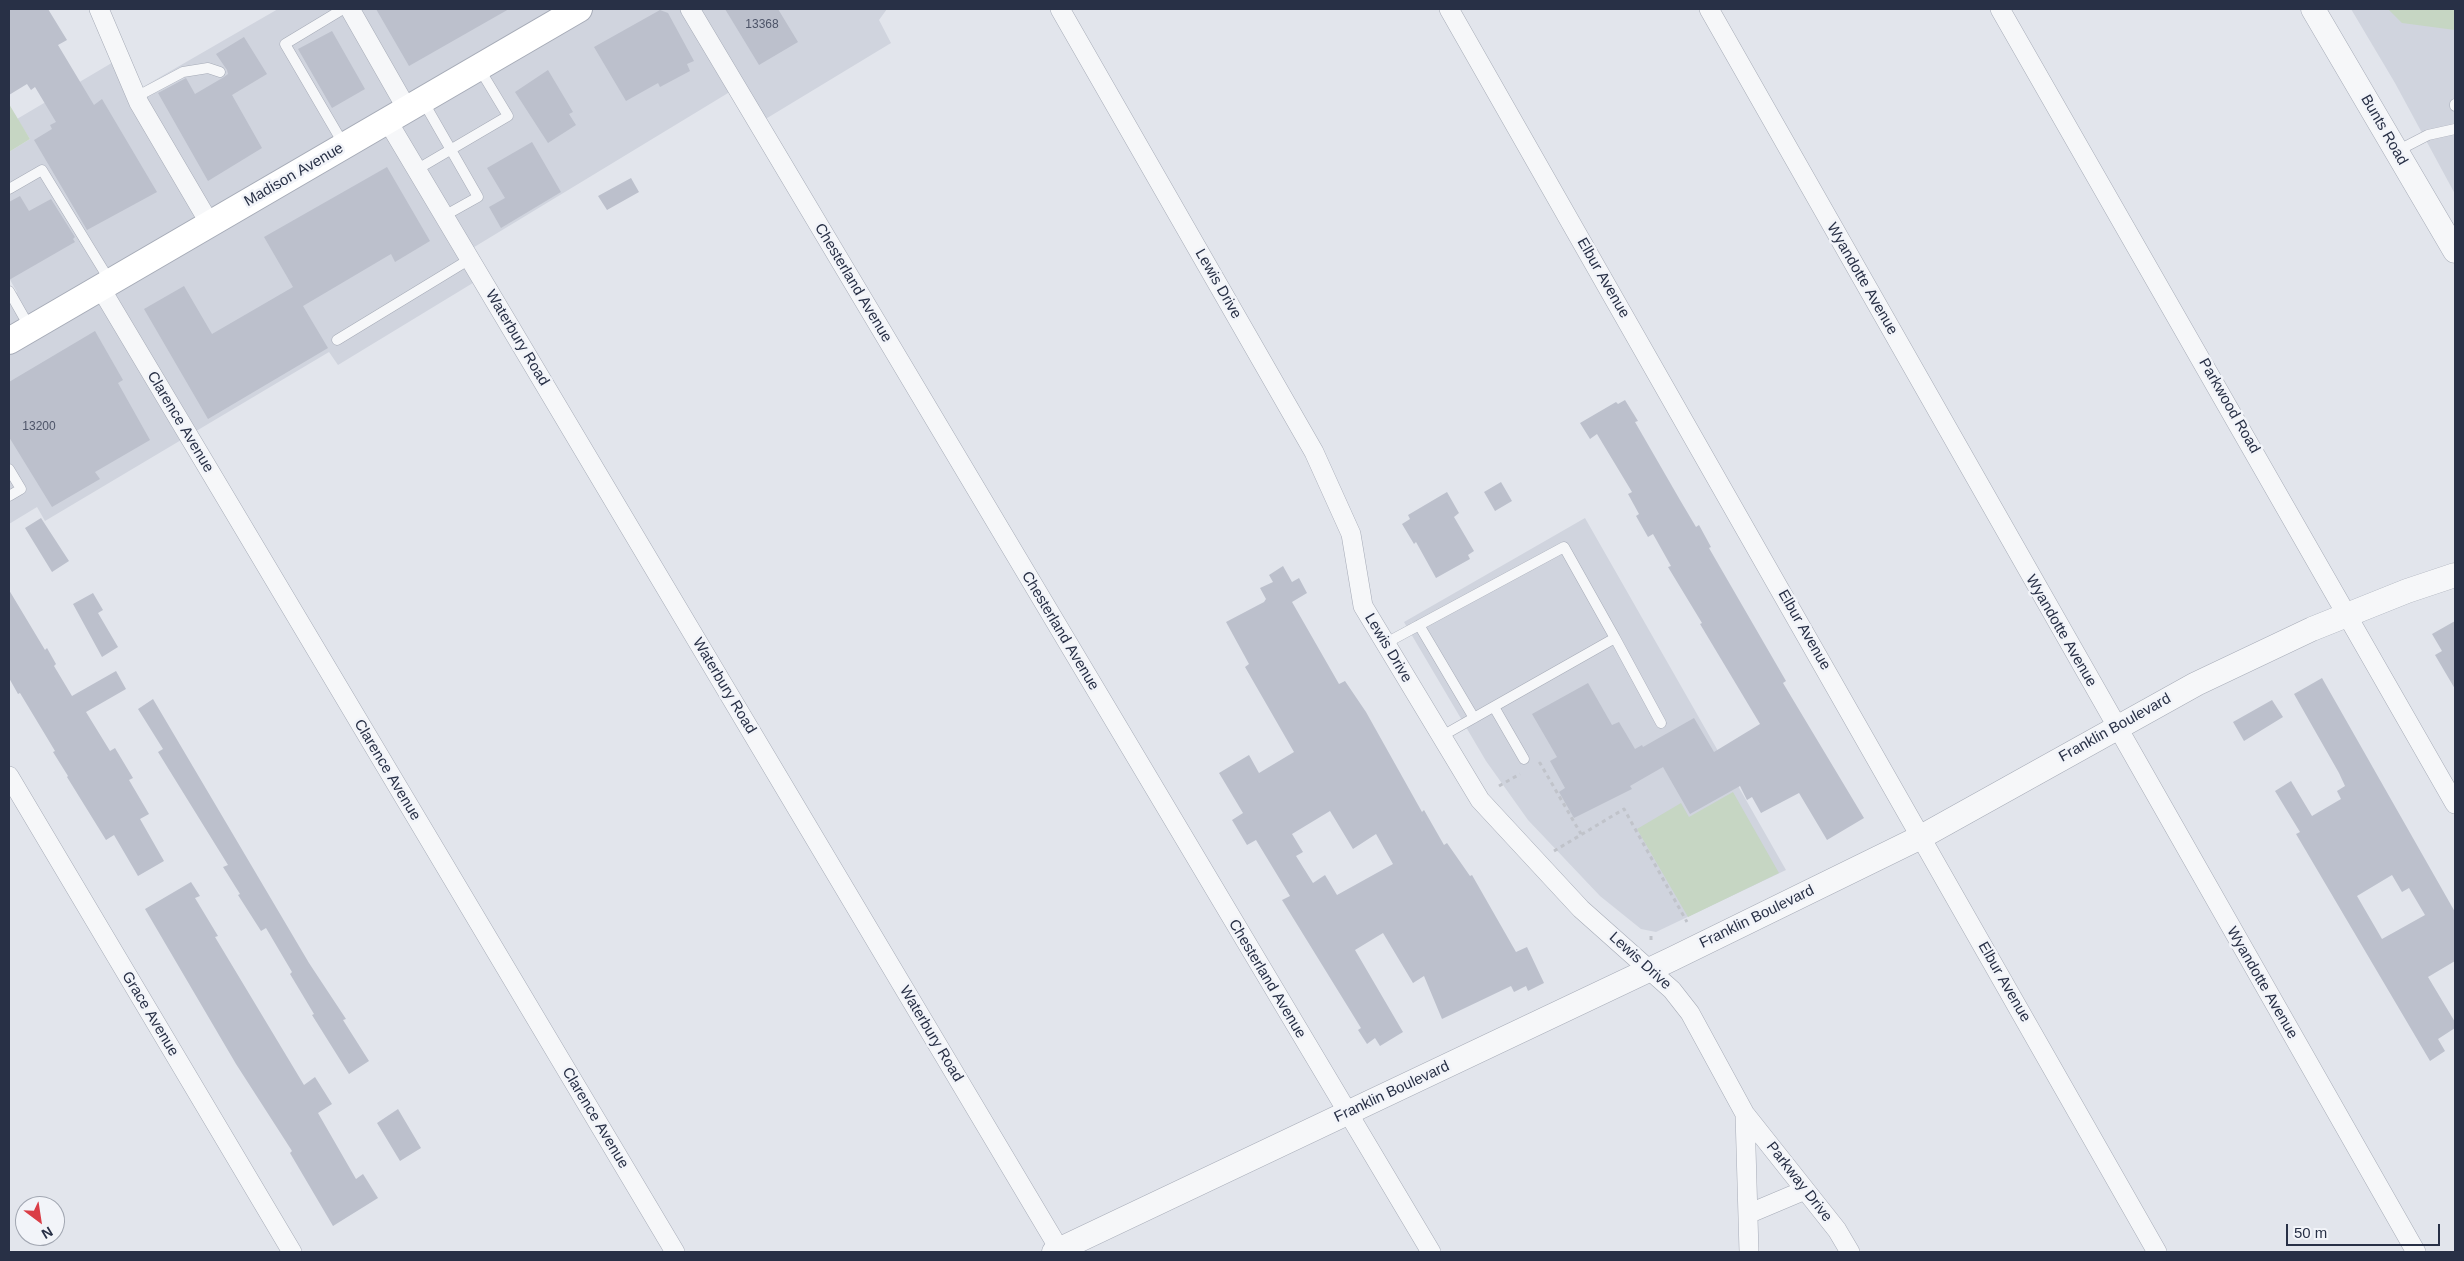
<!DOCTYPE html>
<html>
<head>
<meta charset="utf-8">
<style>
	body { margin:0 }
	#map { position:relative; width:2464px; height:1261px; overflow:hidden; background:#e2e5ec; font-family:Helvetica,sans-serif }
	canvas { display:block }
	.frame { position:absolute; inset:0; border:10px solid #283046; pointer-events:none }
	.north { position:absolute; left:15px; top:1196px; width:50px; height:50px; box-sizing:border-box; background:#f2f4f9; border:1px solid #a1a6b1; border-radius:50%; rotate:149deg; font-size:14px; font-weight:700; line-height:20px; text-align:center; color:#283046 }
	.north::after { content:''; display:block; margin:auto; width:18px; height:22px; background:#da3e47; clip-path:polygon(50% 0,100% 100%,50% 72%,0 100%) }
	.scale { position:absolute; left:2286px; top:1224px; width:154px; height:22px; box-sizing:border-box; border:2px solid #283046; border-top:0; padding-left:6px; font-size:15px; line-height:18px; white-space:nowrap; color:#283046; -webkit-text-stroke:4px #f2f4f9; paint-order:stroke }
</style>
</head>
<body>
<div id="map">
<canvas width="2464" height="1261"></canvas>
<div class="frame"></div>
<div class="north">N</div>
<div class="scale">50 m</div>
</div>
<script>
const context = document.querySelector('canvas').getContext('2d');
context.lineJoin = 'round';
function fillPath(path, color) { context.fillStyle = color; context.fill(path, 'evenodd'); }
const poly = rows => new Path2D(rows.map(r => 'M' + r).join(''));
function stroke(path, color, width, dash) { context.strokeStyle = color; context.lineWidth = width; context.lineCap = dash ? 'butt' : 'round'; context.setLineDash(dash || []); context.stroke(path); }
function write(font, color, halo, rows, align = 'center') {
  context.font = font + ' Helvetica,sans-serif'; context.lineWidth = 5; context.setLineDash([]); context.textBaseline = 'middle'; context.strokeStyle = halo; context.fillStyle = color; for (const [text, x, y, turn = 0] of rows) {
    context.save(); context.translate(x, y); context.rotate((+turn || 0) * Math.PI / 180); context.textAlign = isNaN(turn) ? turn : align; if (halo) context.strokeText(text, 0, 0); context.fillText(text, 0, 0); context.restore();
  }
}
const built = poly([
	[278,9,887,9,879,20,891,43,754,126,733,90,471,249,486,275,338,365,329,352,45,521,37,507,9,524,9,297,17,292,9,278,9,152,30,139,17,119,115,61,129,95],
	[2351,9,2455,9,2455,194,2395,83],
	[1585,518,1786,870,1656,932,1641,929,1600,896,1528,820,1486,761,1404,622]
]);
const green = poly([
	[2388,9,2455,9,2455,30,2402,23],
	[9,104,30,139,9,152],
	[1733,792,1779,873,1688,917,1637,829,1681,803,1689,817]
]);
const building = poly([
	[9,9,48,9,67,40,58,45,94,105,102,99,157,192,87,230,34,140,52,129,50,125,56,122,35,87,31,90,27,84,9,95],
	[376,9,509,9,409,66],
	[725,9,778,9,798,42,759,65],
	[660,10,668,13,694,61,687,64,690,71,660,87,658,83,626,101,594,47],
	[332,31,365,89,332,108,298,49],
	[244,37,267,74,232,95,262,148,208,181,158,93,186,78,195,94,224,77,228,74,227,70,216,54],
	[548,70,573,112,569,114,576,125,548,143,515,92],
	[532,142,561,192,501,228,489,207,505,198,487,168],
	[387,167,430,241,395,262,391,254,303,306,328,348,208,419,144,309,184,286,212,334,293,287,264,237],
	[631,178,639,192,607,210,598,196],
	[20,196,29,211,51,199,75,237,73,239,75,242,9,280,9,202],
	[95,331,123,380,118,383,150,440,95,472,100,479,52,507,9,437,9,382],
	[1625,400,1638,421,1635,422,1680,500,1696,527,1699,525,1711,547,1709,548,1786,681,1783,683,1864,818,1827,840,1799,793,1761,813,1752,797,1747,800,1740,786,1690,814,1663,767,1630,786,1632,789,1574,818,1559,792,1565,788,1550,761,1557,757,1532,714,1588,683,1612,725,1619,722,1635,749,1642,745,1643,747,1694,718,1714,752,1760,724,1700,624,1702,623,1668,567,1671,566,1653,534,1648,537,1636,516,1639,514,1628,494,1632,492,1603,444,1597,434,1590,439,1580,423,1616,402,1618,404],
	[1501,482,1512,501,1495,511,1484,492],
	[1447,492,1459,513,1454,517,1474,551,1468,555,1470,559,1436,578,1416,542,1414,544,1402,524,1410,519,1408,515],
	[41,518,69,561,52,572,25,528],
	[1283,566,1292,582,1299,578,1307,593,1292,602,1339,684,1345,681,1366,712,1422,812,1424,810,1444,845,1447,843,1470,876,1472,875,1516,952,1527,947,1544,983,1528,991,1526,986,1514,992,1511,986,1442,1019,1424,976,1413,983,1383,933,1355,950,1403,1032,1380,1046,1375,1038,1367,1044,1358,1030,1361,1028,1282,900,1290,896,1256,840,1247,845,1232,820,1243,813,1219,773,1249,755,1259,773,1294,752,1245,667,1249,664,1226,622,1264,602,1266,599,1260,588,1273,582,1269,575],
	[1330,811,1353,849,1376,834,1393,864,1337,895,1325,875,1313,883,1296,856,1303,852,1292,834],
	[9,590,45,650,47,648,56,664,54,666,72,696,116,671,126,689,86,712,110,751,115,748,133,778,129,780,149,814,140,819,164,861,138,876,114,835,106,840,67,777,68,776,53,752,55,751,20,693,18,694,9,678],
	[93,593,103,610,98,613,118,647,102,657,73,604],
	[2455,621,2455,689,2435,655,2442,651,2432,634],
	[2322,678,2455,912,2455,961,2428,977,2455,1022,2455,1028,2438,1039,2445,1051,2430,1061,2296,834,2300,832,2275,791,2291,781,2312,816,2341,799,2337,791,2345,786,2339,773,2294,694],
	[2392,875,2402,892,2409,888,2425,915,2382,939,2357,896],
	[153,699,309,963,346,1019,343,1020,369,1061,349,1074,312,1015,314,1014,290,974,292,972,266,928,261,931,238,895,240,894,223,867,228,865,158,752,163,749,138,709],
	[2272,700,2283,717,2244,741,2233,722],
	[191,882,200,896,195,898,218,936,215,937,304,1085,315,1077,332,1104,318,1113,356,1179,363,1174,378,1198,333,1226,290,1153,292,1151,236,1064,145,909],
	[398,1109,421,1148,400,1161,377,1123]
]);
const path = poly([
	[9,150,10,150],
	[1539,764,1540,763,1581,834],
	[1499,786,1520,774],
	[1554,851,1624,809,1687,922],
	[1651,936,1651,942]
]);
const service = poly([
	[343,9,285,44,344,145],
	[136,97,183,72,208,68,220,72],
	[423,101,478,197,444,216],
	[2455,104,2455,106],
	[2397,151,2428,135,2455,129],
	[416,170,508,116,479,68],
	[9,189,42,170,110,281],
	[9,291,30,328],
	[337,340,470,259],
	[9,469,21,489,9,496],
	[1419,625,1474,718],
	[1615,638,1661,723],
	[1386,643,1564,547,1615,638,1442,736],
	[1494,707,1524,759]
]);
const minor = poly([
	[99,9,139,103,210,224],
	[350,9,407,109],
	[690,9,1431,1252],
	[1060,9,1314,452,1351,534,1363,606,1480,800,1581,909,1672,990,1690,1013,1745,1114,1749,1252],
	[1449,9,2157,1252],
	[1709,9,2416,1252],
	[2000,9,2455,804],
	[387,120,1061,1252],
	[100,287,675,1252],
	[9,776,292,1252],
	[1745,1114,1837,1230,1850,1252],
	[1748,1214,1805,1190]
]);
const tertiary = poly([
	[2313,9,2455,251],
	[1054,1252,1672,959,1921,837,2196,684,2312,629,2407,591,2455,575]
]);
const secondary = poly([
	[9,341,579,9]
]);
const numberNames = [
	["13368",762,25],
	["13200",39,427]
];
const streetNames = [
	["Bunts Road",2384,130,60],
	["Madison Avenue",294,175,-30],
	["Elbur Avenue",1603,278,60],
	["Wyandotte Avenue",1862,279,60],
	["Chesterland Avenue",853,283,59],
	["Lewis Drive",1218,284,60],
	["Waterbury Road",517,338,59],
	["Parkwood Road",2229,406,60],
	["Clarence Avenue",180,422,59],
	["Elbur Avenue",1804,630,60],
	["Chesterland Avenue",1060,631,59],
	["Wyandotte Avenue",2061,631,60],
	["Lewis Drive",1388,648,59],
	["Waterbury Road",724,686,59],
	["Franklin Boulevard",2115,728,-29],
	["Clarence Avenue",387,770,59],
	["Franklin Boulevard",1757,917,-26],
	["Lewis Drive",1640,961,42],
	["Chesterland Avenue",1267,979,59],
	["Elbur Avenue",2004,982,60],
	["Wyandotte Avenue",2262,983,60],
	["Grace Avenue",150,1014,59],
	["Waterbury Road",931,1034,59],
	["Franklin Boulevard",1392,1092,-25],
	["Clarence Avenue",595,1118,59],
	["Parkway Drive",1799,1182,52]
];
fillPath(built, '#d0d4de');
fillPath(green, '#c6d6c3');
fillPath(building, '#bcc0cc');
stroke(service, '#a6abb7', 11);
stroke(minor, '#a6abb7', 20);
stroke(tertiary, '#a6abb7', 25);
stroke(secondary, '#a6abb7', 28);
stroke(path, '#c0c3ca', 3, [4, 4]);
stroke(service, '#f6f7f9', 10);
stroke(minor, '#f6f7f9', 19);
stroke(tertiary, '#f6f7f9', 24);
stroke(secondary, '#fff', 26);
write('12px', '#4d5468', null, numberNames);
write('15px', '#283046', '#f2f4f9', streetNames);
</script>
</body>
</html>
